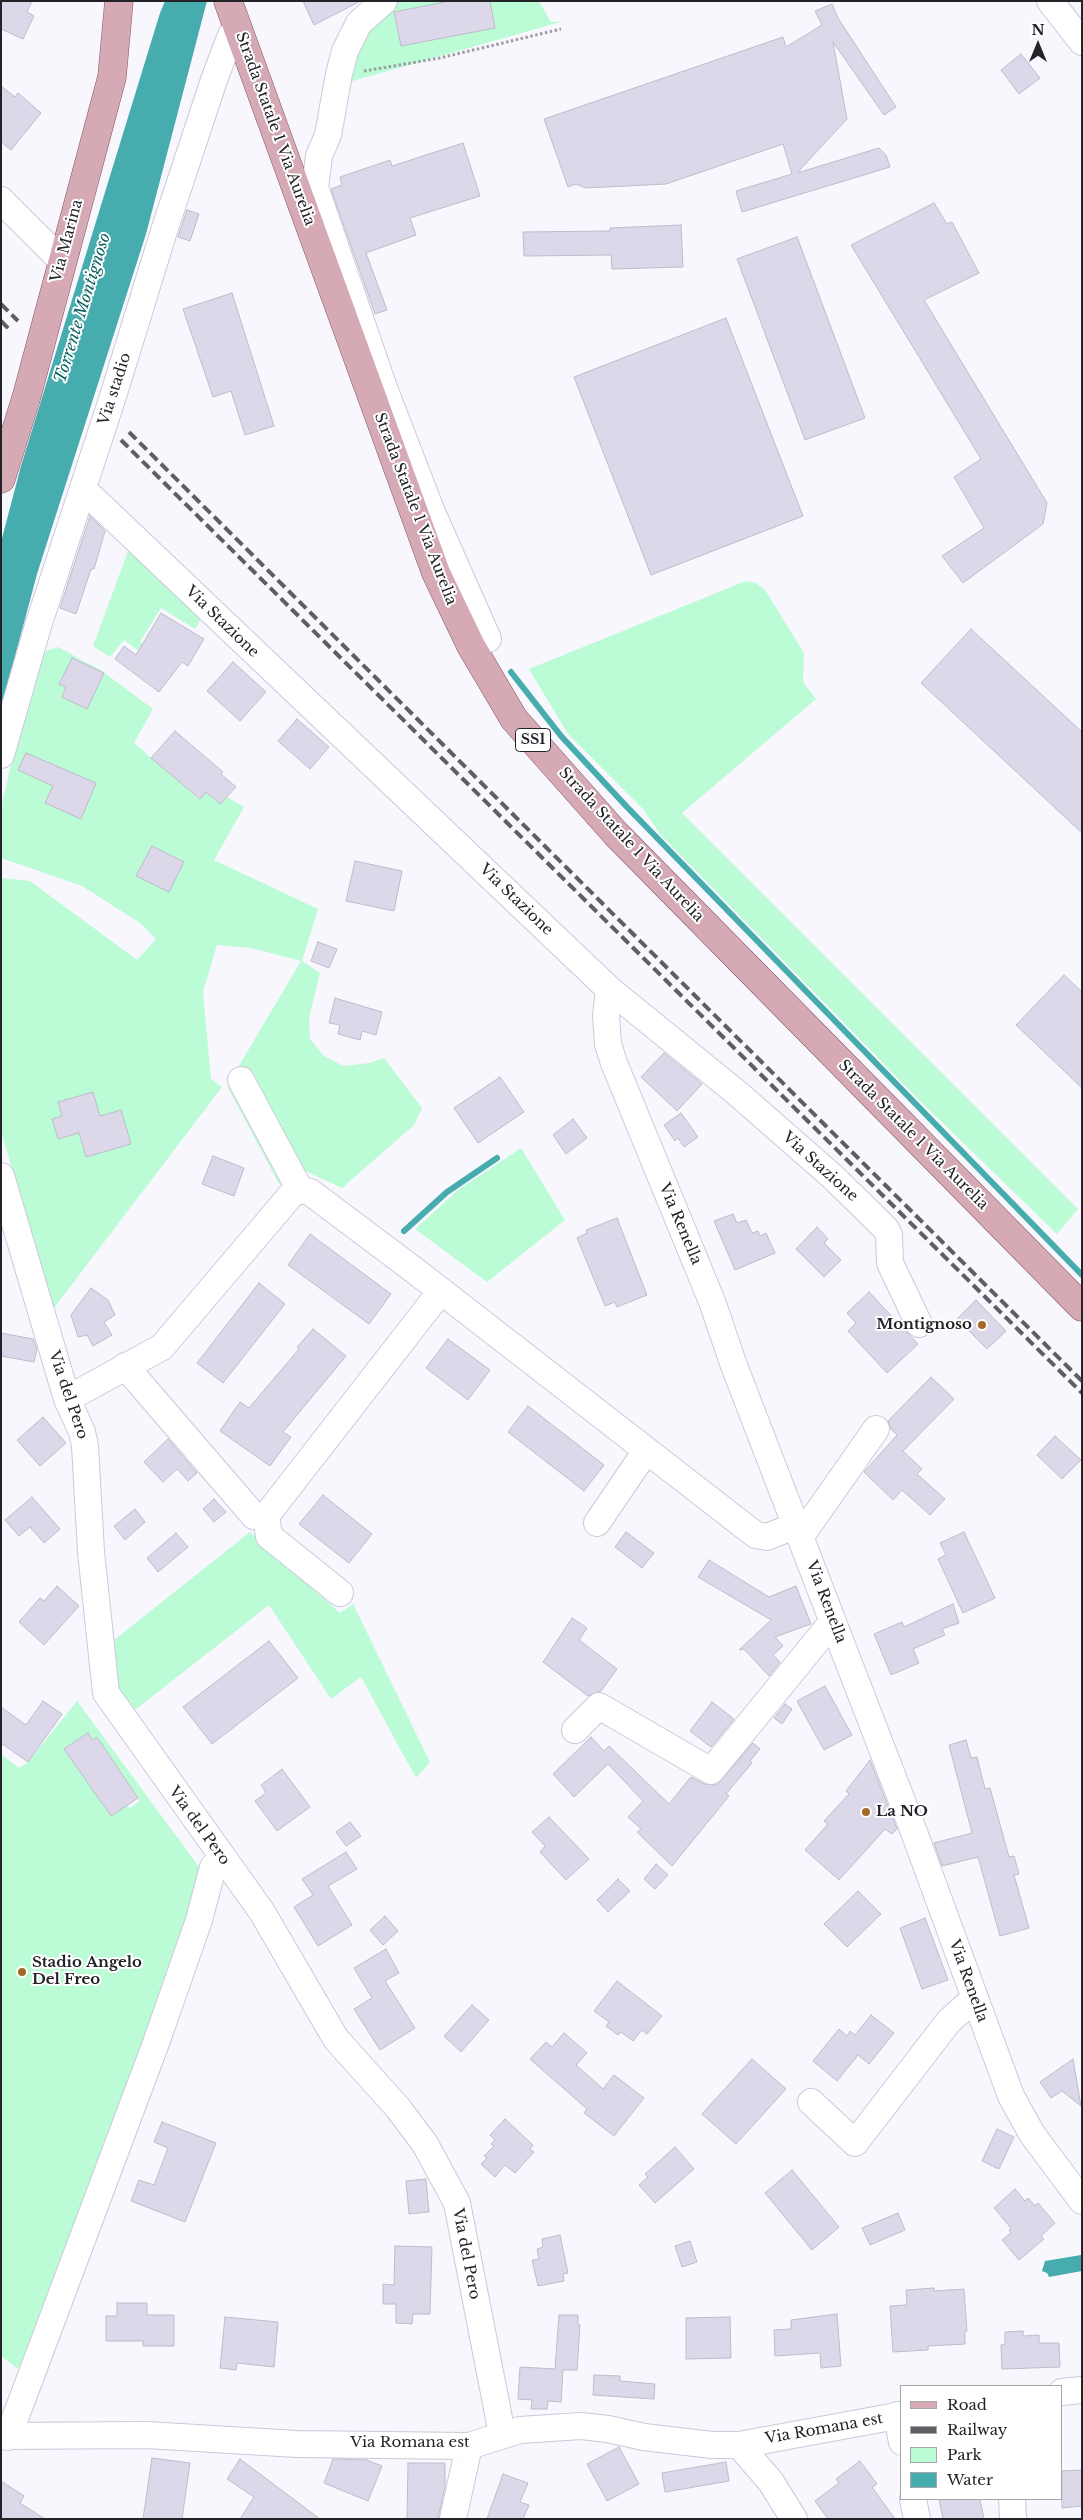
<!DOCTYPE html>
<html>
<head>
<meta charset="utf-8">
<style>
	body { margin:0 }
	#map { position:relative; width:1083px; height:2520px; overflow:hidden; background:#f8f7fe; font-family:"Libre Baskerville",serif }
	canvas { display:block }
	.frame { position:absolute; inset:0; border:2px solid #232228; pointer-events:none }
	.legend { position:absolute; left:900px; top:2385px; width:162px; height:115px; box-sizing:border-box; background:#fff; border:1px solid #a7a7a9; margin:0; padding:6px 9px; list-style:none; font-size:15px; color:#232228 }
	.legend li { display:flex; align-items:center; gap:10px; height:25px }
	.legend b { width:25px; border:1px solid #a7a7a9 }
	.north { position:absolute; left:1013px; top:20px; width:50px; height:50px; -webkit-text-stroke:4px #fff; paint-order:stroke; rotate:0deg; font-size:14px; font-weight:700; line-height:20px; text-align:center; color:#232228 }
	.north::after { content:''; display:block; margin:auto; width:18px; height:22px; background:#232228; clip-path:polygon(50% 0,100% 100%,50% 72%,0 100%) }
</style>
</head>
<body>
<div id="map">
<canvas width="1083" height="2520"></canvas>
<div class="frame"></div>
<ul class="legend">
<li><b style="height:6px;background:#d6aab4"></b>Road</li>
<li><b style="height:6px;background:#5f5e65"></b>Railway</li>
<li><b style="height:14px;background:#bbfbd6"></b>Park</li>
<li><b style="height:14px;background:#47acad"></b>Water</li>
</ul>
<div class="north">N</div>
</div>
<script>
const context = document.querySelector('canvas').getContext('2d');
context.lineJoin = 'round';
function fillPath(path, color) { context.fillStyle = color; context.fill(path, 'evenodd'); }
const poly = rows => new Path2D(rows.map(r => 'M' + r).join(''));
function stroke(path, color, width, dash) { context.strokeStyle = color; context.lineWidth = width; context.lineCap = dash ? 'butt' : 'round'; context.setLineDash(dash || []); context.stroke(path); }
function write(font, color, halo, rows, align = 'center') {
  context.font = font + ' "Libre Baskerville",serif'; context.lineWidth = 4; context.setLineDash([]); context.textBaseline = 'middle'; context.strokeStyle = halo; context.fillStyle = color; for (const [text, x, y, turn = 0] of rows) {
    context.save(); context.translate(x, y); context.rotate((+turn || 0) * Math.PI / 180); context.textAlign = isNaN(turn) ? turn : align; if (halo) context.strokeText(text, 0, 0); context.fillText(text, 0, 0); context.restore();
  }
}
const green = poly([
	[384,1,539,1,551,22,564,21,349,82,339,74],
	[130,546,203,615,195,629,161,608,140,642,144,644,140,652,124,640,110,657,93,646],
	[746,581,756,583,765,590,804,653,803,682,816,699,682,813,1078,1209,1057,1234,915,1096,660,834,643,809,568,734,529,669],
	[58,647,102,671,153,709,134,743,199,799,206,792,220,804,227,797,244,807,214,860,318,909,302,961,320,973,309,1018,310,1039,324,1056,343,1066,370,1063,384,1058,422,1108,414,1125,342,1188,305,1171,293,1175,279,1184,227,1086,301,961,251,948,217,945,203,992,211,1079,222,1087,54,1308,1,1132,1,878,30,881,137,960,156,939,140,923,82,886,1,858,1,808,29,685,44,652],
	[521,1148,565,1220,487,1282,415,1229,458,1190],
	[250,1532,340,1613,353,1604,430,1762,416,1778,361,1677,331,1699,269,1605,131,1713,116,1692,114,1640],
	[77,1701,205,1875,52,2303,18,2369,1,2356,1,1754,19,1768,28,1762],
	[88,1733,92,1740,97,1737,140,1801,130,1808,127,1805,110,1816,97,1796,88,1768,80,1772,67,1752,81,1742,79,1739]
]);
const water = poly([
	[165,1,207,1,146,234,37,574,1,709,1,542,21,466,160,13],
	[1081,2255,1082,2271,1049,2277,1047,2273,1042,2271,1045,2261]
]);
const stream = poly([
	[511,672,561,736,627,807,1082,1275],
	[404,1231,447,1192,497,1158]
]);
const building = poly([
	[1,1,32,1,27,12,34,16,23,39,1,29,1,1],
	[303,1,361,1,314,25,303,1],
	[450,1,490,1,495,28,401,46,394,12,450,1],
	[832,4,838,18,896,107,884,115,833,42,847,119,797,173,879,148,886,155,890,167,742,212,736,191,792,174,783,144,666,184,586,188,576,184,568,187,544,119,783,37,786,47,822,25,815,11,832,4],
	[1021,54,1040,78,1019,94,1001,70,1021,54],
	[1,86,15,97,18,93,41,113,11,150,1,142,1,86],
	[463,143,480,196,410,218,416,235,366,253,387,310,375,314,331,189,342,185,340,177,390,160,392,166,463,143],
	[934,203,947,224,952,222,979,273,924,300,1047,503,1043,524,963,583,942,556,984,528,954,477,981,459,851,245,934,203],
	[187,210,199,214,190,241,178,237,187,210],
	[681,225,683,267,612,269,611,255,524,256,523,232,610,231,610,228,681,225],
	[797,237,865,418,805,440,737,259,797,237],
	[232,293,274,426,245,435,231,391,213,397,183,309,232,293],
	[726,318,803,516,651,575,574,377,726,318],
	[90,516,105,531,94,569,91,569,76,614,60,608,90,516],
	[161,613,204,639,188,666,182,662,159,692,115,659,124,646,136,655,161,613],
	[971,629,1082,732,1082,833,921,683,971,629],
	[72,658,104,673,87,709,62,697,66,687,59,684,72,658],
	[233,662,266,692,240,721,207,691,233,662],
	[297,719,329,747,310,769,278,741,297,719],
	[175,731,223,772,221,774,236,787,220,804,206,792,200,799,151,758,175,731],
	[26,753,96,783,81,819,45,803,53,786,18,770,26,753],
	[152,846,184,862,169,892,136,876,152,846],
	[355,861,402,871,394,911,346,901,355,861],
	[318,942,337,949,329,968,311,961,318,942],
	[1064,975,1082,992,1082,1088,1016,1025,1064,975],
	[335,998,382,1012,376,1035,362,1031,360,1040,338,1034,340,1025,329,1023,335,998],
	[664,1053,702,1084,677,1111,641,1077,664,1053],
	[500,1077,524,1112,478,1143,454,1108,500,1077],
	[93,1092,100,1116,121,1110,131,1144,86,1157,79,1133,58,1139,52,1119,62,1116,58,1102,93,1092],
	[681,1113,698,1137,684,1147,678,1138,675,1141,664,1125,681,1113],
	[573,1119,587,1138,566,1154,553,1135,573,1119],
	[213,1156,244,1168,234,1196,202,1184,213,1156],
	[733,1214,737,1223,746,1220,752,1233,758,1231,760,1236,766,1233,775,1253,735,1270,714,1221,733,1214],
	[617,1218,647,1295,617,1307,615,1302,605,1306,577,1238,587,1233,586,1230,617,1218],
	[817,1227,828,1239,824,1243,841,1260,824,1277,796,1249,817,1227],
	[310,1234,391,1294,369,1324,288,1265,310,1234],
	[259,1283,285,1304,223,1383,197,1363,259,1283],
	[91,1288,108,1300,115,1315,104,1322,112,1335,93,1346,87,1335,78,1337,71,1315,91,1288],
	[869,1292,918,1344,887,1373,848,1331,856,1323,847,1313,869,1292],
	[976,1300,1006,1331,987,1349,957,1319,976,1300],
	[313,1329,346,1356,283,1432,291,1437,270,1466,220,1431,240,1402,249,1408,299,1349,297,1347,313,1329],
	[1,1333,33,1339,37,1349,34,1362,1,1356,1,1333],
	[448,1339,490,1370,468,1400,426,1368,448,1339],
	[931,1377,954,1399,903,1451,922,1469,917,1474,945,1499,930,1515,902,1490,893,1500,864,1472,897,1435,891,1429,888,1421,931,1377],
	[528,1406,604,1465,584,1491,508,1432,528,1406],
	[43,1417,66,1443,40,1466,17,1440,43,1417],
	[1055,1436,1081,1460,1062,1479,1037,1455,1055,1436],
	[168,1439,197,1473,188,1481,177,1469,163,1482,144,1462,168,1439],
	[323,1495,372,1534,349,1563,299,1524,323,1495],
	[32,1497,60,1529,44,1543,30,1527,19,1536,5,1520,32,1497],
	[214,1499,226,1512,214,1522,203,1509,214,1499],
	[135,1509,145,1522,125,1540,114,1526,135,1509],
	[626,1532,654,1553,642,1568,615,1547,626,1532],
	[964,1532,995,1598,963,1613,938,1559,946,1555,940,1543,964,1532],
	[176,1533,188,1547,158,1572,147,1558,176,1533],
	[709,1560,769,1597,796,1586,811,1624,775,1637,783,1646,773,1655,780,1662,769,1676,744,1649,739,1650,771,1620,698,1577,709,1560],
	[57,1586,79,1606,44,1645,19,1622,40,1598,44,1601,57,1586],
	[953,1604,959,1623,942,1629,945,1635,913,1649,919,1663,891,1675,874,1634,902,1622,904,1627,953,1604],
	[572,1618,587,1628,579,1640,617,1669,601,1691,588,1696,543,1662,572,1618],
	[269,1641,298,1678,212,1744,183,1707,269,1641],
	[825,1686,852,1735,824,1750,797,1701,825,1686],
	[43,1701,62,1714,28,1762,1,1743,1,1707,26,1725,43,1701],
	[712,1702,734,1719,711,1747,690,1731,712,1702],
	[785,1704,792,1709,782,1724,774,1718,785,1704],
	[88,1733,92,1740,97,1737,138,1798,111,1816,64,1749,88,1733],
	[591,1737,604,1751,609,1746,669,1804,691,1777,704,1784,717,1785,753,1743,760,1749,750,1761,752,1763,726,1794,729,1796,672,1866,637,1832,641,1829,628,1817,643,1801,608,1764,574,1797,553,1774,591,1737],
	[966,1740,971,1758,977,1757,985,1789,990,1788,1009,1857,1014,1856,1019,1874,1014,1875,1029,1928,1000,1936,978,1857,942,1866,934,1843,972,1833,949,1745,966,1740],
	[870,1760,897,1829,892,1834,885,1829,839,1880,805,1850,828,1824,824,1821,849,1794,846,1791,870,1760],
	[282,1769,310,1807,277,1831,255,1801,266,1793,261,1785,282,1769],
	[549,1817,589,1859,566,1880,540,1852,545,1846,532,1832,549,1817],
	[350,1822,361,1836,346,1846,336,1832,350,1822],
	[346,1852,357,1869,328,1886,352,1925,318,1946,294,1907,313,1895,302,1879,346,1852],
	[656,1864,668,1875,655,1889,644,1879,656,1864],
	[618,1879,630,1891,608,1912,597,1900,618,1879],
	[858,1891,881,1914,847,1947,824,1924,858,1891],
	[385,1916,398,1931,383,1945,370,1930,385,1916],
	[925,1918,948,1980,922,1989,900,1928,925,1918],
	[386,1949,399,1973,385,1981,415,2028,380,2050,354,2009,372,1998,354,1968,386,1949],
	[617,1981,662,2016,647,2034,642,2030,633,2041,621,2032,618,2035,606,2026,609,2022,594,2011,617,1981],
	[472,2005,489,2020,461,2052,444,2036,472,2005],
	[871,2015,894,2033,869,2064,858,2055,837,2081,813,2061,839,2029,847,2036,850,2031,855,2035,871,2015],
	[564,2033,587,2053,576,2065,603,2089,614,2075,644,2098,614,2136,584,2113,587,2109,530,2059,546,2042,552,2047,564,2033],
	[752,2059,786,2089,736,2144,702,2114,752,2059],
	[1073,2059,1081,2106,1062,2091,1051,2098,1040,2082,1073,2059],
	[505,2119,533,2145,530,2149,534,2152,515,2173,505,2165,495,2177,481,2164,487,2158,484,2156,494,2146,491,2144,495,2140,490,2135,505,2119],
	[162,2122,216,2143,185,2222,131,2201,139,2180,154,2185,168,2148,154,2142,162,2122],
	[997,2129,1014,2137,999,2169,982,2161,997,2129],
	[675,2147,694,2169,655,2203,639,2185,648,2177,645,2174,675,2147],
	[792,2170,839,2227,812,2250,765,2193,792,2170],
	[426,2179,429,2212,409,2214,406,2181,426,2179],
	[1015,2189,1025,2201,1028,2198,1035,2206,1038,2203,1055,2223,1041,2236,1044,2239,1019,2260,1002,2240,1011,2233,1009,2230,1011,2228,994,2208,1015,2189],
	[898,2213,905,2230,870,2245,862,2228,898,2213],
	[560,2235,568,2273,563,2274,564,2281,538,2286,532,2260,539,2259,537,2249,543,2247,542,2239,560,2235],
	[690,2241,697,2262,682,2267,675,2246,690,2241],
	[395,2246,432,2247,430,2314,413,2314,412,2324,396,2323,396,2304,383,2304,383,2284,394,2285,395,2246],
	[934,2288,934,2291,964,2289,967,2331,965,2332,965,2344,928,2346,928,2350,893,2352,890,2306,907,2305,906,2290,934,2288],
	[117,2303,147,2303,147,2315,174,2315,174,2346,143,2346,143,2341,106,2341,106,2316,117,2316,117,2303],
	[837,2314,841,2366,821,2368,820,2353,775,2356,774,2330,791,2329,791,2320,837,2314],
	[559,2315,578,2315,578,2325,580,2325,577,2370,563,2370,561,2402,548,2401,547,2409,531,2409,532,2400,518,2399,520,2367,555,2369,559,2315],
	[225,2317,278,2322,274,2367,237,2363,236,2370,220,2368,225,2317],
	[730,2317,731,2358,686,2359,686,2318,730,2317],
	[1023,2331,1023,2336,1039,2335,1039,2343,1059,2343,1060,2367,1002,2369,1001,2345,1005,2344,1005,2332,1023,2331],
	[594,2375,620,2376,620,2381,655,2384,654,2399,593,2395,594,2375],
	[619,2447,639,2484,607,2501,587,2464,619,2447],
	[152,2458,190,2463,182,2519,143,2519,152,2458],
	[240,2459,320,2519,240,2519,254,2497,227,2479,240,2459],
	[333,2459,367,2460,382,2466,368,2501,324,2483,333,2459],
	[860,2461,877,2484,872,2487,895,2519,828,2519,815,2501,839,2483,836,2479,860,2461],
	[726,2462,729,2481,665,2492,662,2473,726,2462],
	[408,2463,445,2463,445,2486,438,2519,407,2519,408,2463],
	[1082,2470,1082,2506,1062,2508,1062,2471,1082,2470],
	[503,2474,528,2483,520,2502,529,2505,523,2519,487,2519,503,2474],
	[1,2481,24,2496,20,2503,45,2519,1,2519,1,2481],
	[939,2499,980,2499,984,2519,943,2519,939,2499]
]);
const path = poly([
	[364,71,440,58,561,29]
]);
const minor = poly([
	[384,1,359,23,345,51,339,74,328,135,319,156,315,187,384,388,431,510,488,639],
	[1050,1,1082,42],
	[1,200,62,261],
	[83,489,609,989,737,1093,833,1177,886,1229,889,1235,890,1263,919,1324],
	[1,755,38,626,115,390,164,231,214,80,231,35,238,27],
	[609,989,606,1016,608,1044,614,1063,713,1304,733,1363,911,1824,1011,2096,1032,2134,1082,2201],
	[241,1080,300,1190],
	[1,1176,67,1399,82,1432,85,1446,91,1552,106,1693,262,1912,336,2039,398,2108,425,2144,457,2203,502,2434],
	[125,1366,254,1516,266,1516,441,1291],
	[67,1399,162,1347,291,1195,300,1190,310,1192,414,1270,748,1529,756,1535,767,1537,797,1525],
	[266,1516,269,1536,340,1593],
	[597,1523,646,1451],
	[801,1536,876,1429],
	[575,1730,599,1706,711,1771,833,1621],
	[811,2102,855,2143,949,2021,975,1998],
	[1062,2392,1082,2390],
	[897,2415,902,2442],
	[1,2436,147,2435,297,2444,469,2446,520,2430,581,2426,608,2429,644,2437,712,2445,739,2445,902,2415],
	[8,2437,156,2043,199,1920,213,1867,222,1857],
	[739,2445,771,2482,794,2519],
	[913,2499,917,2519],
	[1012,2499,1013,2519],
	[453,2519,469,2446]
]);
const major = poly([
	[228,1,436,573,471,646,514,719,616,834,1082,1307],
	[1,479,27,395,112,77,119,1]
]);
const rail = poly([
	[1,304,18,321],
	[1,321,10,330],
	[129,432,1082,1381],
	[121,440,1082,1393]
]);
const markers = [
	[982,1325,5,"#a26927"],
	[866,1812,5,"#a26927"],
	[22,1972,5,"#a26927"]
];
const shields = [
	[533,740,35]
];
const shieldNames = [
	["SS1",533,740]
];
const streetNames = [
	["Strada Statale 1 Via Aurelia",275,129,70],
	["Via Marina",67,241,-75],
	["Via stadio",115,389,-72],
	["Strada Statale 1 Via Aurelia",415,509,69],
	["Via Stazione",222,622,44],
	["Strada Statale 1 Via Aurelia",631,845,47],
	["Via Stazione",516,900,44],
	["Strada Statale 1 Via Aurelia",913,1135,45],
	["Via Stazione",820,1167,42],
	["Via Renella",680,1224,67],
	["Via del Pero",68,1395,71],
	["Via Renella",826,1602,69],
	["Via del Pero",199,1826,54],
	["Via Renella",968,1981,70],
	["Via del Pero",466,2254,79],
	["Via Romana est",824,2429,-10],
	["Via Romana est",410,2443]
];
const poiNames = [
	["Montignoso",972,1325,"right"],
	["La NO",876,1812],
	["Stadio Angelo",32,1963],
	["Del Freo",32,1980]
];
const waterNames = [
	["Torrente Montignoso",83,308,-73]
];
fillPath(green, '#bbfbd6');
fillPath(water, '#47acad');
stroke(stream, '#47acad', 6);
fillPath(building, '#dcd8e9');
stroke(building, '#bebbcb', 1);
stroke(minor, '#cbc9da', 28);
stroke(major, '#865562', 29);
stroke(path, '#9d9ca2', 3, [2.5, 2.5]);
stroke(minor, '#fff', 26);
stroke(major, '#d6aab4', 28);
stroke(rail, '#5f5e65', 4, [10, 5]);
for (const [x, y, r, color] of markers) { const dot = new Path2D(); dot.arc(x, y, r, 0, 2 * Math.PI); context.fillStyle = color; context.fill(dot); stroke(dot, '#fff', 2); }
for (const [x, y, w] of shields) { const box = new Path2D(); box.roundRect(x - w / 2, y - 11.5, w, 23, 4); context.fillStyle = '#fff'; context.fill(box); stroke(box, '#232228', 1); }
write('bold 14px', '#232228', null, shieldNames);
write('15px', '#232228', '#fff', streetNames);
write('bold 15px', '#232228', '#fff', poiNames, 'left');
write('italic 16px', '#0d6263', '#fff', waterNames);
</script>
</body>
</html>
